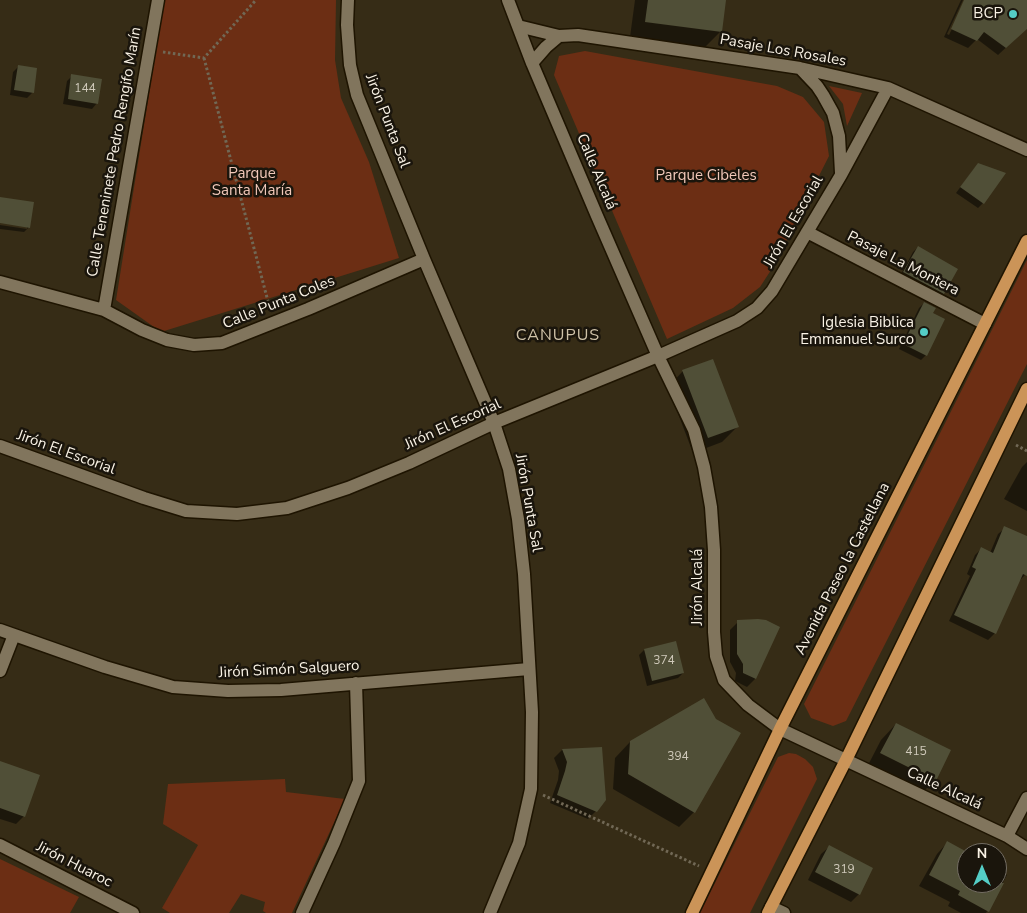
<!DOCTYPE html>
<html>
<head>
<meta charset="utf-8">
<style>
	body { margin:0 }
	#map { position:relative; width:1027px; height:913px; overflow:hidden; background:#362c16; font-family:"Nunito Sans",sans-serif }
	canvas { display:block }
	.north { position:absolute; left:957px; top:843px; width:50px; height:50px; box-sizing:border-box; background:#1a150c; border:1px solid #736d63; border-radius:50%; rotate:0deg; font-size:14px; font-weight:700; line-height:20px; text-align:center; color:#f9f2e5 }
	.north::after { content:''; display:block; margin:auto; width:18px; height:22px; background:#54cdc6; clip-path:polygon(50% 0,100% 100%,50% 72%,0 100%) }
</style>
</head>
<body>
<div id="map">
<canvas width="1027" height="913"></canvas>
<div class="north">N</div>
</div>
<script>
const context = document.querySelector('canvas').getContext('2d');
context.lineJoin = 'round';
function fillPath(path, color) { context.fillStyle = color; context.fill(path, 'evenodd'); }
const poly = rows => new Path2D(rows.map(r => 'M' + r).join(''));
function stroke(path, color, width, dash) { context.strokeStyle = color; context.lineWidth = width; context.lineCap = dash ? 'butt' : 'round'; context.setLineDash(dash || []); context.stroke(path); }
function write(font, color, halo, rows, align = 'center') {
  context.font = font + ' "Nunito Sans",sans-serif'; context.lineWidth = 5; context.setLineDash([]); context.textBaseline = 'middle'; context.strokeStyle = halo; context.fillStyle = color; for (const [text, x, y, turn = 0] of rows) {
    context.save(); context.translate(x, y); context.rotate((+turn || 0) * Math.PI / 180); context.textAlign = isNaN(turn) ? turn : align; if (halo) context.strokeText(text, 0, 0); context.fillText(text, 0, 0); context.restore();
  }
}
const green = poly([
	[164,0,336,0,335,60,341,98,369,162,399,258,161,332,116,300],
	[585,51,777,86,803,97,824,122,829,156,773,267,760,287,733,308,667,339,554,75,559,56],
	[829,86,862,93,847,126,843,104],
	[1027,260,1027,364,846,721,833,726,811,718,804,704],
	[789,753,796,754,805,759,813,767,817,779,750,913,700,913,778,757],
	[285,779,286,792,345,799,292,913,266,913,263,911,265,902,241,894,229,913,170,913,162,908,198,845,163,824,168,784],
	[0,859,79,897,70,913,0,913]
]);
const shadow = poly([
	[635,0,725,0,720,32,705,47,630,37],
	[961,0,963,0,947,34,949,35,966,0,1027,0,1027,28,998,55,977,39,968,48,944,37],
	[19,66,32,93,27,98,10,95,13,72],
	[72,76,97,103,92,109,63,104,67,81],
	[978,165,983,203,978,208,956,193,973,170],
	[0,199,29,227,24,232,0,229,0,225,27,229,27,226,0,222],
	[918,247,943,293,938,298,899,278,913,252],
	[924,303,931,314,926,355,921,360,899,349,919,308],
	[683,371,737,427,722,442,693,453,668,387],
	[1027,462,1027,511,1004,499,1022,467],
	[1005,528,1027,537,1027,571,1025,575,1018,582,995,633,988,640,949,621,970,576,967,574,975,555,981,549,990,553,998,534],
	[738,622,778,628,755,679,747,687,735,681,736,673,730,662,730,630],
	[644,650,683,673,678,678,647,686,639,655],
	[896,724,935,780,919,796,866,769,881,740],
	[630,742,694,812,679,827,613,789,615,758],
	[601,748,605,799,596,811,588,819,550,803,558,780,559,771,554,758,562,750],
	[0,763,24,816,16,824,0,819],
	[947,843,967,853,967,883,997,883,997,869,1007,875,986,913,961,913,948,906,950,902,919,886,937,854],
	[829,847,859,894,851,902,808,880,821,854]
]);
const building = poly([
	[648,0,726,0,722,32,645,22],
	[964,0,1027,0,1027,29,1006,48,984,32,977,41,951,29],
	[18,65,37,68,34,93,14,90],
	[71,74,102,79,98,104,68,99],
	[978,163,1006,173,984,204,960,187],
	[0,197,34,202,30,228,0,223],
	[918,246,958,269,944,294,903,272],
	[924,302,936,308,933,313,945,319,927,356,903,344],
	[713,359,739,427,708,438,682,370],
	[1004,526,1027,536,1027,576,1023,574,996,634,954,615,976,569,972,567,981,547,993,553],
	[758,619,766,620,780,627,756,679,743,673,743,664,737,654,737,620],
	[676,641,684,673,652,681,644,649],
	[704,698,716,719,741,733,695,813,628,774,630,741],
	[896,723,951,750,936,781,880,753],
	[602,747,606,800,597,812,557,795,565,771,567,762,562,749],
	[0,761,40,775,25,817,0,808],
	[947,841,967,852,967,883,1004,883,989,912,958,895,960,891,929,875],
	[829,845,873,868,860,895,815,872]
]);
const path = poly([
	[163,52,204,58,256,0],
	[204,58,270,309],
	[1016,445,1027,451],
	[543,795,699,866]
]);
const minor = poly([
	[348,0,347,25,350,65,357,95,424,259,494,423,509,469,518,519,524,574,532,712,531,789,519,843,490,913],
	[508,0,532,63,597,216,658,356,694,430,704,467,711,507,714,550,714,632,716,656,724,680,748,705,780,729,1007,836,1027,849],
	[518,26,559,36],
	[532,63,546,47,559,36,578,35,800,68,888,88,1027,150],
	[800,68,817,86,823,95,833,113,839,136,841,173],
	[807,232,985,324],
	[0,282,104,310,142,330,167,340,194,345,222,343,308,309,424,259],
	[104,310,158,0],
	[0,446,144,498,186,511,237,514,287,508,348,488,409,463,494,423,658,356,737,321,757,308,772,291,841,175,888,88],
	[0,630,105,667,173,687,228,691,281,690,529,669],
	[0,671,14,635],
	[1007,836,1027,798],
	[0,845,133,913],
	[771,907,784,913],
	[302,913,334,843,359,781,356,683]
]);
const major = poly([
	[692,913,780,729,1027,241],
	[768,913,846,760,1027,389]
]);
const markers = [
	[1013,14,5,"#54cdc6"],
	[924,332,5,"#54cdc6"]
];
const numberNames = [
	["144",85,89],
	["374",664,661],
	["415",916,752],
	["394",678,757],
	["319",844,870]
];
const poiNames = [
	["BCP",1003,14],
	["Iglesia Biblica",914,323],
	["Emmanuel Surco",914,340]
];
const streetNames = [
	["Pasaje Los Rosales",783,51,10],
	["Jirón Punta Sal",387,121,69],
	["Calle Teneninete Pedro Rengifo Marín",115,152,-80],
	["Calle Alcalá",596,172,67],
	["Jirón El Escorial",794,222,-60],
	["Pasaje La Montera",903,264,27],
	["Calle Punta Coles",279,303,-22],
	["Jirón El Escorial",453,425,-24],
	["Jirón El Escorial",66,453,20],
	["Jirón Punta Sal",528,503,80],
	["Avenida Paseo la Castellana",843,569,-63],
	["Jirón Alcalá",698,587,-90],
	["Jirón Simón Salguero",289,670,-3],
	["Calle Alcalá",944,789,25],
	["Jirón Huaroc",74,865,27]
];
const parkNames = [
	["Parque",252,174],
	["Santa María",252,191],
	["Parque Cibeles",706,176]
];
const neighbourhoodNames = [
	["CANUPUS",558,336]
];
fillPath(green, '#6c2e14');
fillPath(shadow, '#0007');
fillPath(building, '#504f37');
stroke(minor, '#1e1401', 15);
stroke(major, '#1e1401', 15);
stroke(path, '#716855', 3, [2.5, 2.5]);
stroke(minor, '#81755d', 12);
stroke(major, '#cb9458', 12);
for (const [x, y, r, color] of markers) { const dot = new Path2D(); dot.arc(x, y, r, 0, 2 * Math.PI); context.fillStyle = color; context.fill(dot); stroke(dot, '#1a150c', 2); }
write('12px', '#cfc9ba', null, numberNames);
write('15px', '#f9f2e5', '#1a150c', poiNames, 'right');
write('15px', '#f9f2e5', '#1a150c', streetNames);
write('15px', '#f1c8b9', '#1a150c', parkNames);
context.letterSpacing = '1px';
write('16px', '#cfc2a8', '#1a150c', neighbourhoodNames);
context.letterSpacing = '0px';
</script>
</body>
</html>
